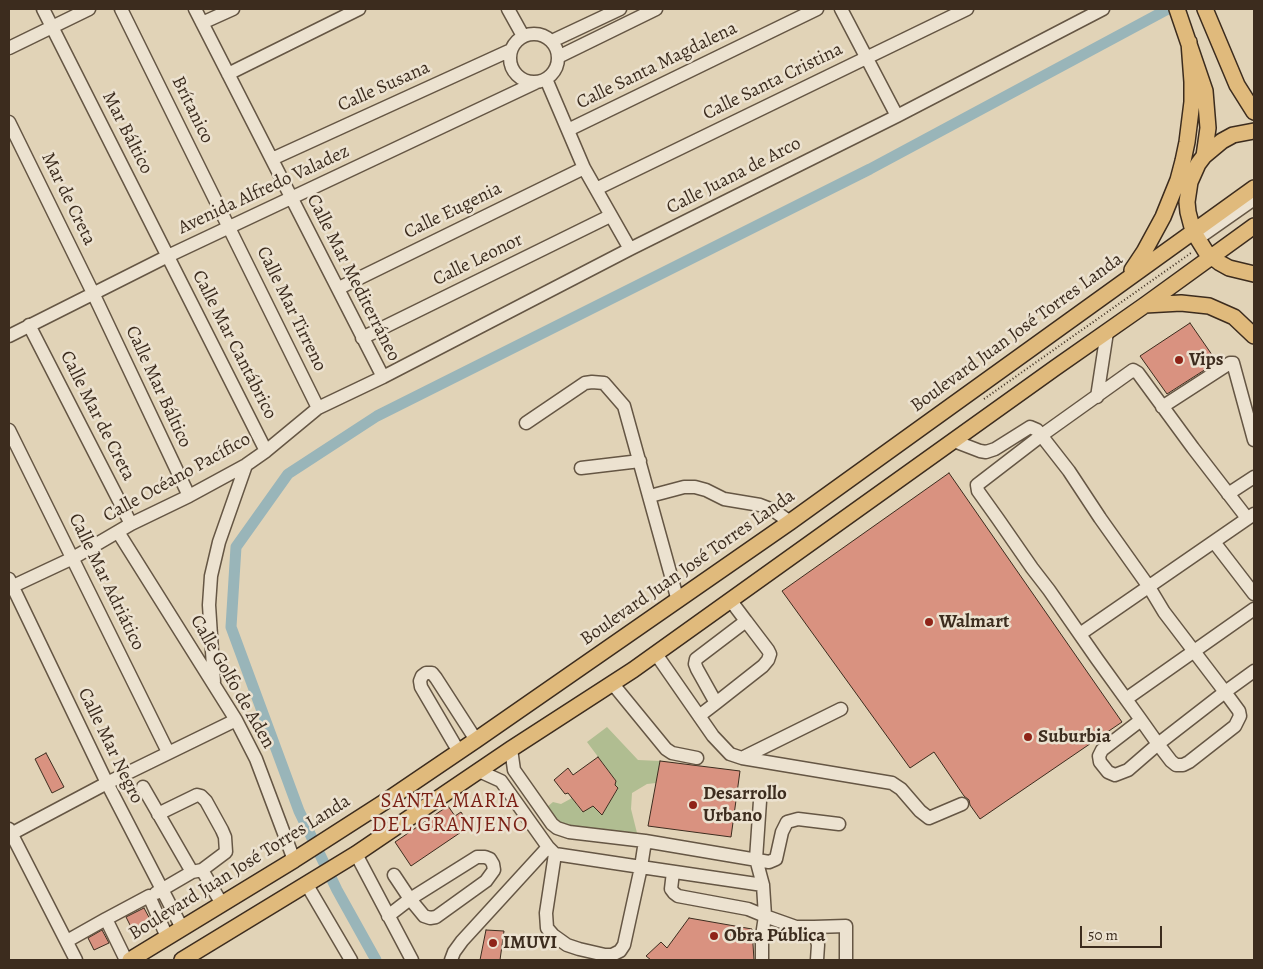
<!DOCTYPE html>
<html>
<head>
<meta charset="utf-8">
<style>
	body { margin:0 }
	#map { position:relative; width:1263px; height:969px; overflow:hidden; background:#e1d3b7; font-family:Alegreya,serif }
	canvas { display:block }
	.frame { position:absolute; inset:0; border:10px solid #3c2c1e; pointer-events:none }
	.scale { position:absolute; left:1080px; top:926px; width:82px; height:22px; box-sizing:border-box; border:2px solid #3c2c1e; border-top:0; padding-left:6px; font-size:15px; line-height:18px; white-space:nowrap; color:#3c2c1e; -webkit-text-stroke:4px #ece2d0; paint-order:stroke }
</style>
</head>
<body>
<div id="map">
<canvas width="1263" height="969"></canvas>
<div class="frame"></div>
<div class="scale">50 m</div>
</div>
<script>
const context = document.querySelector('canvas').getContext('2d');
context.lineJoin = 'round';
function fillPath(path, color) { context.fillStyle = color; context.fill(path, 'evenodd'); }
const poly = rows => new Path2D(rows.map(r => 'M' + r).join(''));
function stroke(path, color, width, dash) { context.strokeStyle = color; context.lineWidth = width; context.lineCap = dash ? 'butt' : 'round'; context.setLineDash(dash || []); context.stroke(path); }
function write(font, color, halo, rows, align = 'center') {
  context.font = font + ' Alegreya,serif'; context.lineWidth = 5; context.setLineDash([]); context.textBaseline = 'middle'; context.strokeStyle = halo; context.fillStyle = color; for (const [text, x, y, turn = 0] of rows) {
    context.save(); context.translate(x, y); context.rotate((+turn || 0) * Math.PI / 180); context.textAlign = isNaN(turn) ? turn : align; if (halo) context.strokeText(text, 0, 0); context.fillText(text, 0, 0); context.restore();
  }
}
const green = poly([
	[607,727,638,760,660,761,656,783,647,784,632,793,631,809,638,837,573,826,563,830,547,807,553,802,561,804,572,798,582,812,593,806,602,815,618,789,615,785,616,781,587,742]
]);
const canal = poly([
	[376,960,337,890,299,811,231,627,236,547,288,474,377,416,870,169,1168,9]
]);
const building = poly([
	[1190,323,1217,362,1167,394,1140,356,1190,323],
	[949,473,1122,722,980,819,970,805,969,800,964,796,934,752,910,768,782,591,949,473],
	[46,753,64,787,52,793,35,759,46,753],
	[598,757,616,781,615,785,618,788,602,815,593,806,583,812,568,793,565,794,554,780,568,768,573,775,598,757],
	[660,761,740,771,731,837,648,826,660,761],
	[448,806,455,816,461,812,470,826,411,866,395,842,448,806],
	[144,908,151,921,133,931,126,917,144,908],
	[689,918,752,929,754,960,651,960,646,956,661,942,667,948,689,918],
	[102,930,109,943,94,950,88,938,102,930],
	[486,930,504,931,500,960,480,960,486,930]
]);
const path = poly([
	[984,399,1191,253]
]);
const minor = poly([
	[43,9,266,451],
	[121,9,318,408],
	[195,9,383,377],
	[508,9,523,36],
	[841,9,897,116],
	[202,23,233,9],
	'510 58a24 24 0 1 1 48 0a24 24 0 1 1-48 0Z',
	[552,41,620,9],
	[9,48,89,9],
	[558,57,656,9],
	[228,74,359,9],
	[546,79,584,168,630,249],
	[9,122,93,293,189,496],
	[568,130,817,9],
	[272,159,511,50],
	[596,189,967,9],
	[1197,239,1254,199],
	[339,288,584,168],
	[29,325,131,524],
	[9,336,168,256,537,82],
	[362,338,610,216],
	[1097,397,1107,332],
	[1162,407,1230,363,1233,363,1254,440],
	[526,423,585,383,592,382,604,383,624,406,678,601],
	[9,430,168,752],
	[954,441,980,451,986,452,995,449,1030,427,1037,430,1069,471,1100,518,1149,587,1164,612,1225,692,1254,671],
	[581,468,640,461],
	[1228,494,1254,477],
	[650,496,684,487,695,487,706,490,724,499,760,505,773,510,790,522],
	[118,532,236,720,256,759,294,860],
	[1214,542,1254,594],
	[9,579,107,783,182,928],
	[9,588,73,558,131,524,189,496,246,465,266,451,318,408,383,377,630,249,897,116,1103,9],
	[731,601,746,621],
	[1080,634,1254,514],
	[656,654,713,736,730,754,742,758,892,783,901,789,920,811,929,818,962,804],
	[214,682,209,605,211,576,219,542,246,465],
	[612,683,666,749,672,753,697,758],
	[1126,699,1254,609],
	[699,716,716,703,763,666,768,660,770,654,768,650,746,621,696,659,695,664,697,669,716,703],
	[1141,720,1102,750,1099,756,1100,762,1108,772,1115,775,1128,770,1158,744,1225,692,1239,711,1240,716,1235,726,1189,762,1183,765,1176,765,1171,761,1158,744,1141,720,1097,659,1049,590,1032,568,998,519,978,491,977,485,1042,435,1133,370,1138,373,1193,448,1247,518],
	[459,752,421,687,420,681,422,676,426,673,432,673,436,678,476,740],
	[742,758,841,709],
	[479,771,501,781,548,847,555,854,641,867,645,841,569,832,557,828,552,824,514,770,511,749],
	[143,787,192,872,202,870,222,904],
	[760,801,756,859,763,885,765,916,796,927,814,927,818,945,817,960],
	[158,814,197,795,201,796,206,801,222,830,225,837,226,852,202,870],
	[9,829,76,960],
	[9,835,107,783,236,720],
	[645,841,769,862,776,859,782,832,787,822,798,819,839,824],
	[356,854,412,960],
	[555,854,546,913,547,928,553,935,567,945,579,949,605,955,612,955,620,951,624,945,641,867,763,885],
	[673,872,671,889,674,893,678,896,748,909,765,916,762,936,762,960],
	[307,885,351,960],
	[156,893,192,872],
	[388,916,410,899,424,916,430,918,436,917,486,881,494,870,493,864,490,859,485,857,477,857,410,899,394,875],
	[814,927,846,926,846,960],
	[67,941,106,919],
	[126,960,106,919,149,896,167,937],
	[451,960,454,952,462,941,548,847]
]);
const major = poly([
	[1177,9,1205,91,1208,128,1204,156],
	[1205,9,1237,85,1254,112],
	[1254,131,1233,135,1222,141,1204,156,1198,164,1190,182,1187,202,1188,212,1193,231,1206,252,1220,263,1229,268,1254,274],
	[1132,270,1144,252,1163,217,1178,180,1183,161,1187,142,1192,102,1192,82,1189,42],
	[1145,305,1181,303,1209,306,1234,317,1254,336],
	[130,960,294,860,389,799,476,740,790,522,1254,188],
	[182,960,356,854,511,749,633,670,1055,368,1145,305,1254,226]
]);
const markers = [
	[1179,360,5,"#8f2418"],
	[929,622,5,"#8f2418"],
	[1028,737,5,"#8f2418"],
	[693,805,5,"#8f2418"],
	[714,936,5,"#8f2418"],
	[493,943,5,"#8f2418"]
];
const streetNames = [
	["Calle Santa Magdalena",657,66,-26],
	["Calle Santa Cristina",773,82,-26],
	["Calle Susana",384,87,-24],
	["Brítanico",192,110,64],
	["Mar Báltico",127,133,63],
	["Calle Juana de Arco",734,176,-27],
	["Avenida Alfredo Valadez",264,190,-25],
	["Mar de Creta",68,199,64],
	["Calle Eugenia",453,211,-26],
	["Calle Leonor",478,260,-26],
	["Calle Mar Mediterráneo",353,278,63],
	["Calle Mar Tirreno",291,309,64],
	["Boulevard Juan José Torres Landa",1017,333,-36],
	["Calle Mar Cantábrico",234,345,63],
	["Calle Mar Báltico",158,387,65],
	["Calle Mar de Creta",97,416,63],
	["Calle Océano Pacífico",177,478,-29],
	["Boulevard Juan José Torres Landa",688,568,-35],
	["Calle Mar Adriático",106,582,64],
	["Calle Golfo de Aden",232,682,60],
	["Calle Mar Negro",110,746,64],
	["Boulevard Juan José Torres Landa",240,868,-32]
];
const poiNames = [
	["Vips",1189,360],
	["Walmart",939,622],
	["Suburbia",1038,737],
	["Desarrollo",703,794],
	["Urbano",703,816],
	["Obra Pública",724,936],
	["IMUVI",503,943]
];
const quarterNames = [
	["SANTA MARIA",450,802],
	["DEL GRANJENO",450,826]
];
fillPath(green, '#b0bd91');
stroke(canal, '#99b5b9', 11);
fillPath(building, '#d99280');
stroke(building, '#3c2c1e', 1);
stroke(minor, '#655644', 15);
stroke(major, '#3c2c1e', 18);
stroke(path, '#3c2c1e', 2, [1, 2.5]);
stroke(minor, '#ece2d0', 12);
stroke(major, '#e0ba7c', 15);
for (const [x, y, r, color] of markers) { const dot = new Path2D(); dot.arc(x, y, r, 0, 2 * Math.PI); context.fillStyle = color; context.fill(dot); stroke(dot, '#ece2d0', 2); }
write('19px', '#3c2c1e', '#ece2d0', streetNames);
write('bold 19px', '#3c2c1e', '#ece2d0', poiNames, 'left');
context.letterSpacing = '1px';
write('21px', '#7a1f14', '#ece2d0', quarterNames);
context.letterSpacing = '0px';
</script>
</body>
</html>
